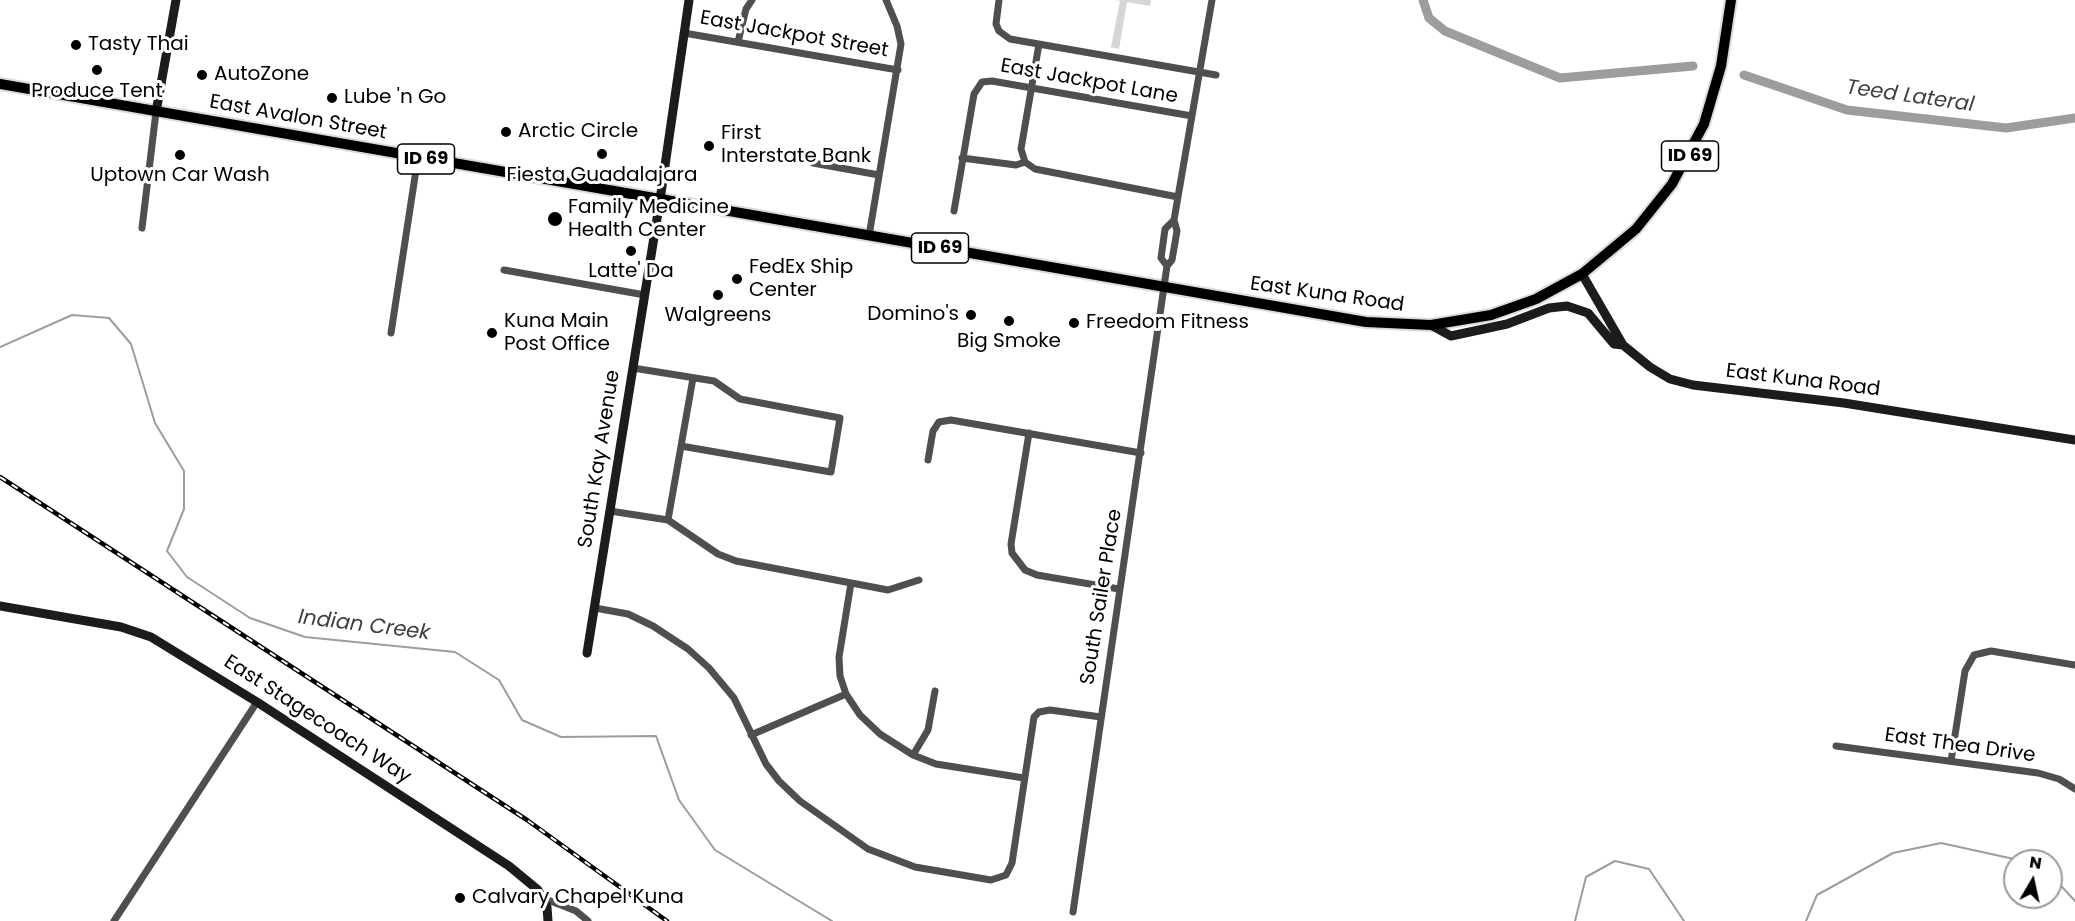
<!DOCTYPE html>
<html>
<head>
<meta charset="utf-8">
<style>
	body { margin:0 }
	#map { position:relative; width:2075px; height:921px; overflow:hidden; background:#fff; font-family:Poppins,sans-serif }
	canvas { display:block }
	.north { position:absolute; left:2003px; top:849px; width:60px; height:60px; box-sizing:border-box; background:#fff; border:2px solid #999; border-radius:50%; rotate:9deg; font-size:16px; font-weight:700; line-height:24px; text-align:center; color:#000 }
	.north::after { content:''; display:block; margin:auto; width:21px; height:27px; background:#000; clip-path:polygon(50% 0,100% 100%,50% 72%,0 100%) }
</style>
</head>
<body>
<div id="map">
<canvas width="2075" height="921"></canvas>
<div class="north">N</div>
</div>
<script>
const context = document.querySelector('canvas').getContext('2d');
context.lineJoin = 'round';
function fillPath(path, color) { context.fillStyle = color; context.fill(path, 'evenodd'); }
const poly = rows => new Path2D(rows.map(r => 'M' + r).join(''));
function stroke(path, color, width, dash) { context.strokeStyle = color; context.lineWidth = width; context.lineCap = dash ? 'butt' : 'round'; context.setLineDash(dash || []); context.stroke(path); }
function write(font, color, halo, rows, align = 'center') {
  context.font = font + ' Poppins,sans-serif'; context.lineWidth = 6; context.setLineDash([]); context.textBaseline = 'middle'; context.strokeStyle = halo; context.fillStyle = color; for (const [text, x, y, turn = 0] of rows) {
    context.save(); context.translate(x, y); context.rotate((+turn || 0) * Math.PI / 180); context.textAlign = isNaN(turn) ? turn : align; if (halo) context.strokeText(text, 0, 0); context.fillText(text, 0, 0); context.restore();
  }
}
const green = poly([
	[1117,0,1151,0,1150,6,1127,2,1119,49,1111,47,1120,1]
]);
const stream = poly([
	[0,347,72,315,109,318,131,344,155,423,184,471,184,509,167,551,187,577,250,618,305,637,455,652,499,680,522,720,561,737,656,736,679,800,715,850,832,921],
	[2051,875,2075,901],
	[1575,921,1586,877,1615,861,1649,869,1684,921],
	[1806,921,1817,895,1893,853,1941,843,2023,861]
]);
const canal = poly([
	[1423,0,1429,18,1445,31,1560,78,1693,66],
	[1744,75,1847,110,2006,128,2075,118]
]);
const street = poly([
	[999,0,996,24,999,31,1010,39,1216,75],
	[684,33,898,70],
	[738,42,746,9,752,0],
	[1039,44,1021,149,1025,162,1035,169,1178,197],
	[962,158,1016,165,1025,162],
	[813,163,879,175],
	[954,211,974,94,982,82,992,81,1192,116],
	[1174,220,1212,0],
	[142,228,156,112],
	[869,236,901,44,897,26,886,0],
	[504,270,645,295],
	[391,333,418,157],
	[633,368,714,381,740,399,840,418,831,472,681,446],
	[1029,433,1011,544,1012,553,1025,570,1037,575,1119,589],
	[928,460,933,431,939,422,951,420,1141,453],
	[610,511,668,520,718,554,736,561,888,590,919,580],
	[668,520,693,378],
	[851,583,839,657,840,676,846,694,860,715,880,734,913,755,936,764,1024,778],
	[595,608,628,614,653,626,688,649,709,668,734,698,766,764,779,781,800,801,868,849,915,867,991,880,1006,875,1012,863,1034,717,1039,712,1050,710,1101,717],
	[751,735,846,694],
	[1836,746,2038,773,2059,779,2075,789],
	[913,755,928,730,935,691],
	[1951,761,1965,671,1974,655,1991,651,2075,665],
	[543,898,576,911,588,921],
	[1073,912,1167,266,1172,260,1177,231,1174,220,1165,229,1161,258,1167,266],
	[114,921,257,702]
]);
const secondary = poly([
	[156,112,176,0],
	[1582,274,1623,345,1650,367,1670,379,1693,385,1844,403,2075,440],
	[1431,325,1451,336,1507,324,1549,308,1567,306,1588,313,1614,344,1623,345],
	[0,606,121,627,151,637,257,702,509,866,538,890,547,907,548,921],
	[587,653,660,200,689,0]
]);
const primary = poly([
	[0,84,1366,322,1431,325,1491,315,1536,299,1582,274,1636,229,1672,184,1704,124,1721,66,1731,0]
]);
const rail = poly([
	[0,477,527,820,667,921]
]);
const markers = [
	[76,45,6,"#000"],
	[97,70,6,"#000"],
	[202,75,6,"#000"],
	[332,98,6,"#000"],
	[506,132,6,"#000"],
	[709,146,6,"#000"],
	[602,154,6,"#000"],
	[180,155,6,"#000"],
	[555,219,8,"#000"],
	[631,251,6,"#000"],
	[737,279,6,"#000"],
	[718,295,6,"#000"],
	[971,315,6,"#000"],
	[1009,321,6,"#000"],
	[1074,323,6,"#000"],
	[492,333,6,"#000"],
	[460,898,6,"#000"]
];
const shields = [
	[1690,156,57],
	[426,159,57],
	[940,248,57]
];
const shieldNames = [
	["ID 69",1690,156],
	["ID 69",426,159],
	["ID 69",940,248]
];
const streetNames = [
	["East Jackpot Street",794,35,10],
	["East Jackpot Lane",1089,82,10],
	["East Avalon Street",298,118,10],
	["East Kuna Road",1327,295,8],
	["East Kuna Road",1803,381,7],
	["South Kay Avenue",600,459,-81],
	["South Sailer Place",1102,597,-81],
	["East Stagecoach Way",317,720,33],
	["East Thea Drive",1960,746,8]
];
const poiNames = [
	["Tasty Thai",88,45],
	["AutoZone",214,75],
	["Produce Tent",97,92,"center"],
	["Lube 'n Go",344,98],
	["Arctic Circle",518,132],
	["First",721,134],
	["Interstate Bank",721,157],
	["Uptown Car Wash",180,176,"center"],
	["Fiesta Guadalajara",602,176,"center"],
	["Family Medicine",568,208],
	["Health Center",568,231],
	["FedEx Ship",749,268],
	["Center",749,291],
	["Latte' Da",631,272,"center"],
	["Domino's",959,315,"right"],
	["Walgreens",718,316,"center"],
	["Kuna Main",504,322],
	["Post Office",504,345],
	["Freedom Fitness",1086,323],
	["Big Smoke",1009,342,"center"],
	["Calvary Chapel Kuna",472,898]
];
const waterNames = [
	["Teed Lateral",1910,97,8],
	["Indian Creek",364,626,7]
];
fillPath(green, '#d6d6d6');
stroke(stream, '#9d9d9d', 2);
stroke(canal, '#9d9d9d', 9);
stroke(primary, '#dbdbdb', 14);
stroke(street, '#4f4f4f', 7);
stroke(secondary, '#1c1c1c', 9);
stroke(primary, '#000', 10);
stroke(rail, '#000', 4.5);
stroke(rail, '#fff', 2, [7]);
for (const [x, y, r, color] of markers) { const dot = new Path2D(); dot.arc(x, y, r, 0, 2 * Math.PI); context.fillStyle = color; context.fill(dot); stroke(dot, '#fff', 2); }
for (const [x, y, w] of shields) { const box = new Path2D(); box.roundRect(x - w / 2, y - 15, w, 30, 4.5); context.fillStyle = '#fff'; context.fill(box); stroke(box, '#000', 1.5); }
write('bold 18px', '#000', null, shieldNames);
write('20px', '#000', '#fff', streetNames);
write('20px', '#000', '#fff', poiNames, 'left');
write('italic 21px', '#3e3e3e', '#fff', waterNames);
</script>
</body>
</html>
